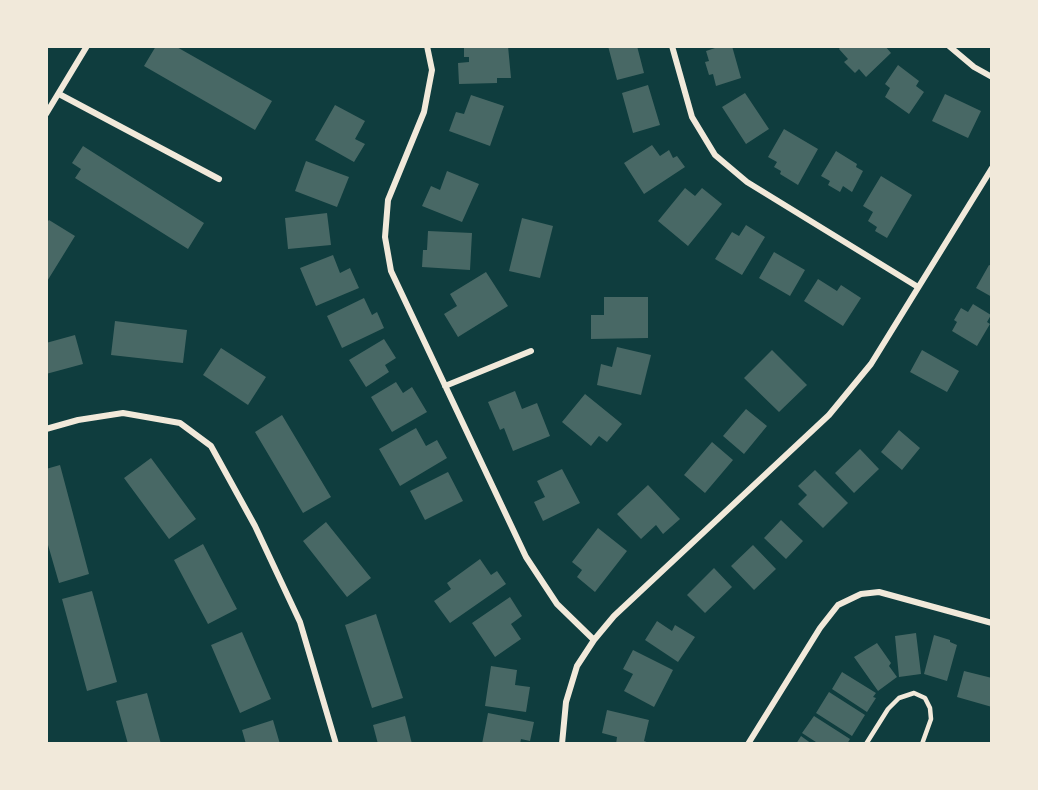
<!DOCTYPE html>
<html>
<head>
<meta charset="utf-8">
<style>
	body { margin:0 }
	#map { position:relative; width:1038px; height:790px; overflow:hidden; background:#0f3d3e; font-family:"Playfair Display",serif }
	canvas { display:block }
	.frame { position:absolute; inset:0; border:48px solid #f1e9da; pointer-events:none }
</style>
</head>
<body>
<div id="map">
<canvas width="1038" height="790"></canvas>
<div class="frame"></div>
</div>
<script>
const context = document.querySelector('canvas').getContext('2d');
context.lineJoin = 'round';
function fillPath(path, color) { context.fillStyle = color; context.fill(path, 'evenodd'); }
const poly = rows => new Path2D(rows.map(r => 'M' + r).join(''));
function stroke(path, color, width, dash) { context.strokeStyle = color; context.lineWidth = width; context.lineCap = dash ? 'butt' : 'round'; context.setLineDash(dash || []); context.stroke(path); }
const building = poly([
	[156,46,175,46,272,101,255,130,144,66],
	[464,46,508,46,511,78,497,78,497,83,459,84,458,63,469,62,469,57,464,57],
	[608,46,637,46,644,73,617,80],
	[721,46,732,46,741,78,716,86,713,74,709,75,705,62,709,61,706,51],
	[841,46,885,46,891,53,866,77,859,69,855,73,844,62,848,59,839,49],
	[898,65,919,81,916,86,924,92,909,114,885,97,890,88,885,84],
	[648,85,660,125,633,133,622,93],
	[745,93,769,129,746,144,722,107],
	[945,94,981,111,968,138,932,121],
	[471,95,504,106,490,146,449,131,456,112,464,114],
	[335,105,365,121,355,139,365,144,354,162,315,140],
	[784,129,818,149,798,185,780,174,781,171,774,167,777,162,768,157],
	[652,145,660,156,669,150,673,158,677,156,685,167,644,194,624,163],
	[83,146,204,223,188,249,75,178,81,169,72,163],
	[836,151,857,164,856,167,863,171,852,192,843,186,840,192,828,185,830,181,821,176],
	[306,161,349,177,337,207,295,191],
	[447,171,479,184,462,222,422,206,431,186,440,190],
	[881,176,912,195,887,238,875,231,877,227,868,221,873,212,863,206],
	[685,188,695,196,702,188,722,204,688,246,658,221],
	[327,213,331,245,288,249,285,218],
	[522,218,553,226,540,278,509,271],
	[49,220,75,236,46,283,46,223],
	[746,225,765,237,742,275,715,259,732,232,739,236],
	[428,231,472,233,470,270,422,267,423,250,427,250],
	[774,252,805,270,790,296,759,278],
	[333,255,340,273,350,268,359,288,316,306,300,268],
	[989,265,992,266,992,297,976,288],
	[486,272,508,306,458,337,444,314,457,306,450,294],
	[818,279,837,291,841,285,861,298,843,326,804,301],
	[604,297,648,297,648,338,591,339,591,315,604,315],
	[364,298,372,315,377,312,384,328,342,348,327,316],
	[973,304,991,315,987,322,990,324,977,346,952,331,957,322,954,320,961,308,968,312],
	[115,321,187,330,183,363,111,355],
	[75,335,83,364,46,374,46,343],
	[384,339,396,358,385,365,389,372,366,387,349,360],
	[617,347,651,355,641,395,597,385,601,364,612,367],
	[221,348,266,377,248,405,203,375],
	[772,350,807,385,779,412,744,378],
	[922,350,959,371,947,392,910,372],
	[396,382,403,393,412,387,427,412,392,432,371,397],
	[515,391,522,409,537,403,550,436,513,451,504,428,500,430,488,402],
	[585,394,622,424,607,442,599,436,591,446,562,422],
	[746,409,767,426,744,454,723,436],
	[282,415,331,497,303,513,255,432],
	[416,428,426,446,437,440,447,458,400,486,379,449],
	[899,430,920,448,902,470,881,452],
	[712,442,733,460,705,493,684,475],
	[860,449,879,469,854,493,835,473],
	[151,458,196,519,169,539,124,478],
	[60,465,89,574,59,583,46,538,46,469],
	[562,469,580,503,543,521,534,502,545,497,537,481],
	[815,470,848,503,823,528,798,504,807,495,798,486],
	[448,472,463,501,425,520,410,491],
	[648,485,680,519,663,534,656,525,641,539,617,514],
	[781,520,803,541,786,559,764,538],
	[326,522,371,578,347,597,303,541],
	[598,528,627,551,595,592,577,577,582,570,572,562],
	[203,544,237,609,208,624,174,560],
	[753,545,776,569,754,590,731,566],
	[480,559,491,575,497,571,506,584,450,623,434,601,451,589,447,583],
	[714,568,732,587,705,613,687,595],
	[92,591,117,682,87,691,62,599],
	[510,597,522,616,511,624,521,639,495,657,472,623],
	[376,614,403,698,372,708,345,625],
	[657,621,672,631,675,625,695,637,678,662,645,640],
	[242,632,271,699,240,713,211,645],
	[916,633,921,674,899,677,895,636],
	[934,635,950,640,950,642,957,645,947,681,924,674],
	[877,643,891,663,889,666,897,677,878,691,854,657],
	[633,650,673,670,654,707,624,691,633,674,623,669],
	[491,666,517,670,515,685,530,687,526,712,485,706],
	[964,671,992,678,992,707,957,697],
	[842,672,876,693,873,697,876,698,867,712,832,689],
	[829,692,865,715,852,736,816,713],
	[147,693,161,744,128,744,116,701],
	[607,710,649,720,644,741,652,744,616,744,617,737,602,733],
	[488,713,534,722,530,741,521,739,520,744,482,744],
	[405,716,412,744,378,744,373,725],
	[814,716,850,739,847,744,819,744,802,733],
	[273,720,280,744,246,744,242,730],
	[801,736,812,744,796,744]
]);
const service = poly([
	[866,744,888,709,899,698,914,693,925,698,930,708,931,719,922,744]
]);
const minor = poly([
	[427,46,432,70,424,112,388,200,385,237,391,271,526,557,557,604,594,640],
	[672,46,692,117,715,155,747,182,918,287],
	[949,46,974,67,992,77],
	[59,94,219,179],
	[46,114,87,46],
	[445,386,531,351],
	[46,429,78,420,123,413,180,423,211,446,255,526,300,622,336,744],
	[562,744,566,702,577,666,594,640,614,616,829,415,871,364,992,168],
	[748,744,820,628,838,605,861,594,879,592,992,623]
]);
fillPath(building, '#486865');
stroke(service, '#f1e9da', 4.5);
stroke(minor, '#f1e9da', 6);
</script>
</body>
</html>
